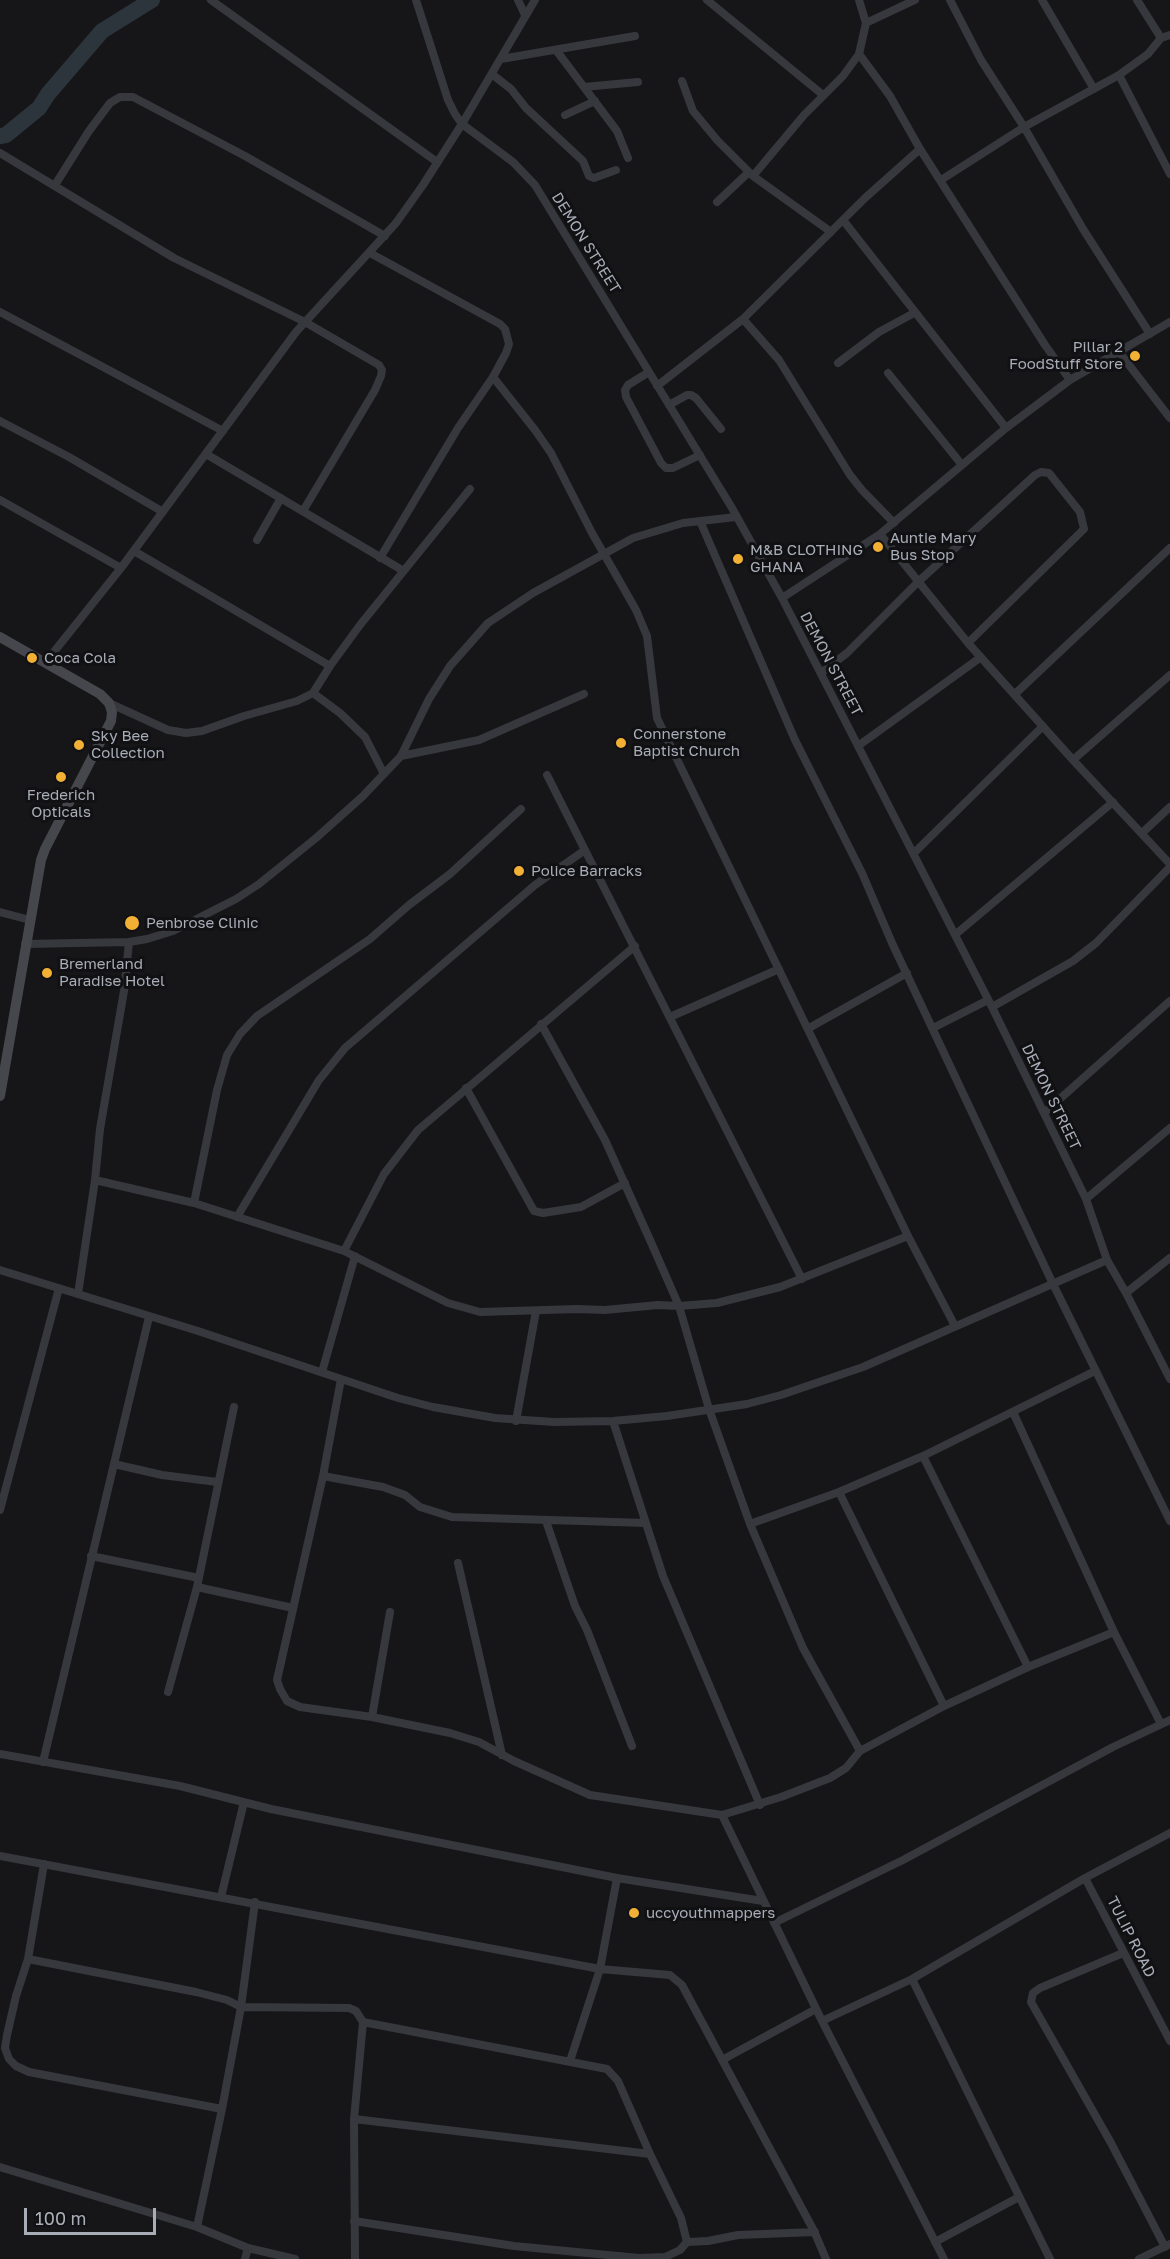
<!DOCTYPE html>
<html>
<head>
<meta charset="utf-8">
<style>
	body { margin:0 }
	#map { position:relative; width:1170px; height:2259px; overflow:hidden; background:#161618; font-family:"Golos Text",sans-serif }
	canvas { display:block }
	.scale { position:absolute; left:24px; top:2208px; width:132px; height:27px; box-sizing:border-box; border:3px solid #a8adb8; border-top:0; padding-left:8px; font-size:18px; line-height:21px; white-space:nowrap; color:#a8adb8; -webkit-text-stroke:4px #111113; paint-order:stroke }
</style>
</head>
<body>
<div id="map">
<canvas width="1170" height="2259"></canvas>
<div class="scale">100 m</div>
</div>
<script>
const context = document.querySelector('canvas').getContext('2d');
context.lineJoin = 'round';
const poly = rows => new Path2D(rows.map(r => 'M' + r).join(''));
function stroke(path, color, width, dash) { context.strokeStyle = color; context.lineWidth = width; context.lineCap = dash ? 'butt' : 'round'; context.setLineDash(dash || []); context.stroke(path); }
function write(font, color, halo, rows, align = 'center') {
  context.font = font + ' "Golos Text",sans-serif'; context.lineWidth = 6; context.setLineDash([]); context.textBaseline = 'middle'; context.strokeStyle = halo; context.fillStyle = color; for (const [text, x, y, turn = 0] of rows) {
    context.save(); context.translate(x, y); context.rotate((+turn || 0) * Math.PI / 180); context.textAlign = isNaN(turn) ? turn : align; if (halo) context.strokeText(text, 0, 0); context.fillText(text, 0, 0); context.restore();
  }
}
const river = poly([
	[0,136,6,135,39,108,48,94,102,31,152,0]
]);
const street = poly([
	[211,0,437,162],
	[416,0,448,100,455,114,462,124,513,162,535,185,732,508,782,598,992,1007,1086,1199,1107,1260,1126,1293,1170,1379],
	[518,0,525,15],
	[707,0,823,95],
	[950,0,981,60,1024,127,1083,229,1150,334],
	[1042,0,1094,89],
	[1137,0,1161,38],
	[866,23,915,0],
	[556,50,617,131,628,158],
	[859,54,890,96,920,149,1045,345,1070,380],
	[501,59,635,36],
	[493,75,511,89,526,108,583,161,589,176,594,178,616,170],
	[1119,75,1170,174],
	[682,81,693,111,717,140,753,176,831,232],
	[584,87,638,82],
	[565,115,595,101],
	[0,153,174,258,305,322,379,365,382,370,381,376,375,390,303,511],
	[753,176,804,115,843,76,859,54,866,23,859,0],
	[941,180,1024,127,1119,75,1148,54,1161,38,1170,35],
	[55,185,89,131,110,103,120,97,133,97,245,156,385,236],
	[717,202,749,172],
	[843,220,1006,428],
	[370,253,500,324,505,329,509,344,506,353,493,377,458,428,380,558],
	[0,312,223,431],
	[743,319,779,360,850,475,862,490,894,523],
	[1119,352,1170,418],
	[838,363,879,332,914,313],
	[649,372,628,385,625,390,626,397,661,463,666,468,673,468,700,455],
	[888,373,962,465],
	[493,377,535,430,551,453,592,533,636,610,647,636,657,718,908,1236,955,1326],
	[657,386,743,319,865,198,920,149],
	[669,405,687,395,691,395,696,398,721,429],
	[0,421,69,457,163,512],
	[206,454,402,570],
	[0,500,121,568],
	[700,521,795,740,862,873,892,943,1053,1284,1170,1521],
	[880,534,968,643,1073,760,1170,864],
	[257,540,281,498],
	[134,551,330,666],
	[782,598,880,534,1006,428,1070,380,1170,322],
	[45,663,121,568,296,332,396,223,423,185,462,124,535,0],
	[821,673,847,653,918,582,1035,475,1041,472,1049,473,1080,512,1084,529,968,643],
	[313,693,340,713,365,737,384,774],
	[1015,694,1170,548],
	[109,703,168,730,186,733,202,731,244,716,297,701,313,693,330,666,360,625,470,489],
	[858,746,981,657],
	[401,756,479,740,584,694],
	[1073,760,1170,675],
	[547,775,802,1279],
	[1142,833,1170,807],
	[914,853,1043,726],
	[0,912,30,920],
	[956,934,1113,802],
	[129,942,124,991,100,1129,95,1180,194,1203,344,1251,448,1303,480,1312,577,1309,605,1310,658,1305,679,1306,717,1303,780,1287,908,1236],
	[25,944,129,942,147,939,173,931,236,899,259,884,316,838,362,797,401,756,429,699,450,666,488,623,533,593,633,538,683,523,736,517],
	[992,1007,1073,961,1096,943,1170,867],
	[670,1017,779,969],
	[541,1024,605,1140,650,1240,679,1306,709,1409,750,1524,803,1648,860,1751],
	[809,1028,907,973],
	[933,1028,988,1000],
	[466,1088,534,1211,543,1213,581,1207,625,1183],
	[1044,1113,1170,1001],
	[1086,1199,1170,1128],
	[194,1203,217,1090,227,1055,240,1034,257,1016,370,939,409,905,450,874,521,809],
	[237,1217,319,1080,345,1048,535,885,585,850],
	[344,1251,384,1174,418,1130,635,946],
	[0,1270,198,1331,398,1398,433,1407,495,1418,554,1422,613,1421,667,1416,747,1404,781,1395,863,1367,1107,1260],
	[1126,1293,1170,1258],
	[78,1294,95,1180],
	[322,1372,355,1256],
	[341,1379,323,1476,277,1680,280,1689,287,1701,300,1707,372,1717,450,1733,479,1742,514,1761,590,1795,722,1815,781,1797,830,1778,846,1768,860,1751,944,1706,1028,1667,1114,1632],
	[1013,1412,1114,1632,1161,1724],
	[516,1421,536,1311],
	[613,1421,663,1576,760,1805],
	[923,1456,1028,1667],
	[114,1464,162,1475,217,1482],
	[323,1476,383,1487,405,1495,420,1507,452,1517,646,1523],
	[839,1492,944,1706],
	[0,1510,59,1288],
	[546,1521,575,1606,587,1630,632,1746],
	[750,1524,839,1492,923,1456,1095,1371],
	[91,1556,199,1578],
	[458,1563,502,1755],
	[197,1587,293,1608],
	[168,1692,197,1587,234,1407],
	[372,1717,390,1612],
	[0,1754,180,1786,271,1809,617,1878,763,1901],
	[43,1762,149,1317],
	[722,1815,822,2021,944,2259],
	[0,1856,600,1969,670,1975,682,1985,814,2231,826,2259],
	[44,1864,28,1959,16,1996,7,2035,5,2048,9,2059,16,2066,29,2072,222,2109],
	[1085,1878,1170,2041],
	[221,1897,244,1802],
	[774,1923,903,1860,1113,1747,1170,1720],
	[1123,1953,1040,1988,1033,1993,1031,2002,1111,2143,1165,2247],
	[28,1959,196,1992,227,2000,241,2007,349,2008,356,2011,363,2022,607,2069,618,2081,650,2154,681,2218,687,2242,680,2250,665,2257,639,2258,514,2246,354,2221],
	[912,1979,1050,2259],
	[822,2021,912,1979,1085,1878,1170,1833],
	[722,2060,816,2009],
	[570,2061,600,1969,617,1878],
	[354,2119,650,2154],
	[0,2167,197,2227,248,2248,295,2259],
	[197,2227,222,2109,241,2007,255,1902],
	[687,2242,708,2241,738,2235,815,2232],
	[935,2242,1019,2197],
	[245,2259,248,2248],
	[355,2259,354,2119,363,2022],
	[1139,2259,1170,2244]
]);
const secondary = poly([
	[0,637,100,694,109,703,112,712,111,721,45,849,41,860,0,1096]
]);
const markers = [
	[1135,356,6,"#f2b134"],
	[878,547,6,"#f2b134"],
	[738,559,6,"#f2b134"],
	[32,658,6,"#f2b134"],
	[621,743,6,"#f2b134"],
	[79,745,6,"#f2b134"],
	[61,777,6,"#f2b134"],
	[519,871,6,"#f2b134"],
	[132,923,8,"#f2b134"],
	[47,973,6,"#f2b134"],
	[634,1913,6,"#f2b134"]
];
const streetNames = [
	["DEMON STREET",586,243,58],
	["DEMON STREET",831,664,62],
	["DEMON STREET",1051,1097,64],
	["TULIP ROAD",1131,1937,63]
];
const poiNames = [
	["Pillar 2",1123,347,"right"],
	["FoodStuff Store",1123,364,"right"],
	["Auntie Mary",890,538],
	["Bus Stop",890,555],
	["M&B CLOTHING",750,550],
	["GHANA",750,567],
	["Coca Cola",44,658],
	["Connerstone",633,734],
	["Baptist Church",633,751],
	["Sky Bee",91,736],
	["Collection",91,753],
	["Frederich",61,795,"center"],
	["Opticals",61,812,"center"],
	["Police Barracks",531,871],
	["Penbrose Clinic",146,923],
	["Bremerland",59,964],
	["Paradise Hotel",59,981],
	["uccyouthmappers",646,1913]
];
stroke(river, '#2c353c', 16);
stroke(street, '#37383d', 8);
stroke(secondary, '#45474d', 10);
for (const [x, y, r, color] of markers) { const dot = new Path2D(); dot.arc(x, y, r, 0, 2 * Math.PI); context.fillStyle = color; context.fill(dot); stroke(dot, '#111113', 2); }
write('15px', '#a8adb8', '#111113', streetNames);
write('15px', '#a8adb8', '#111113', poiNames, 'left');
</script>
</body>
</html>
